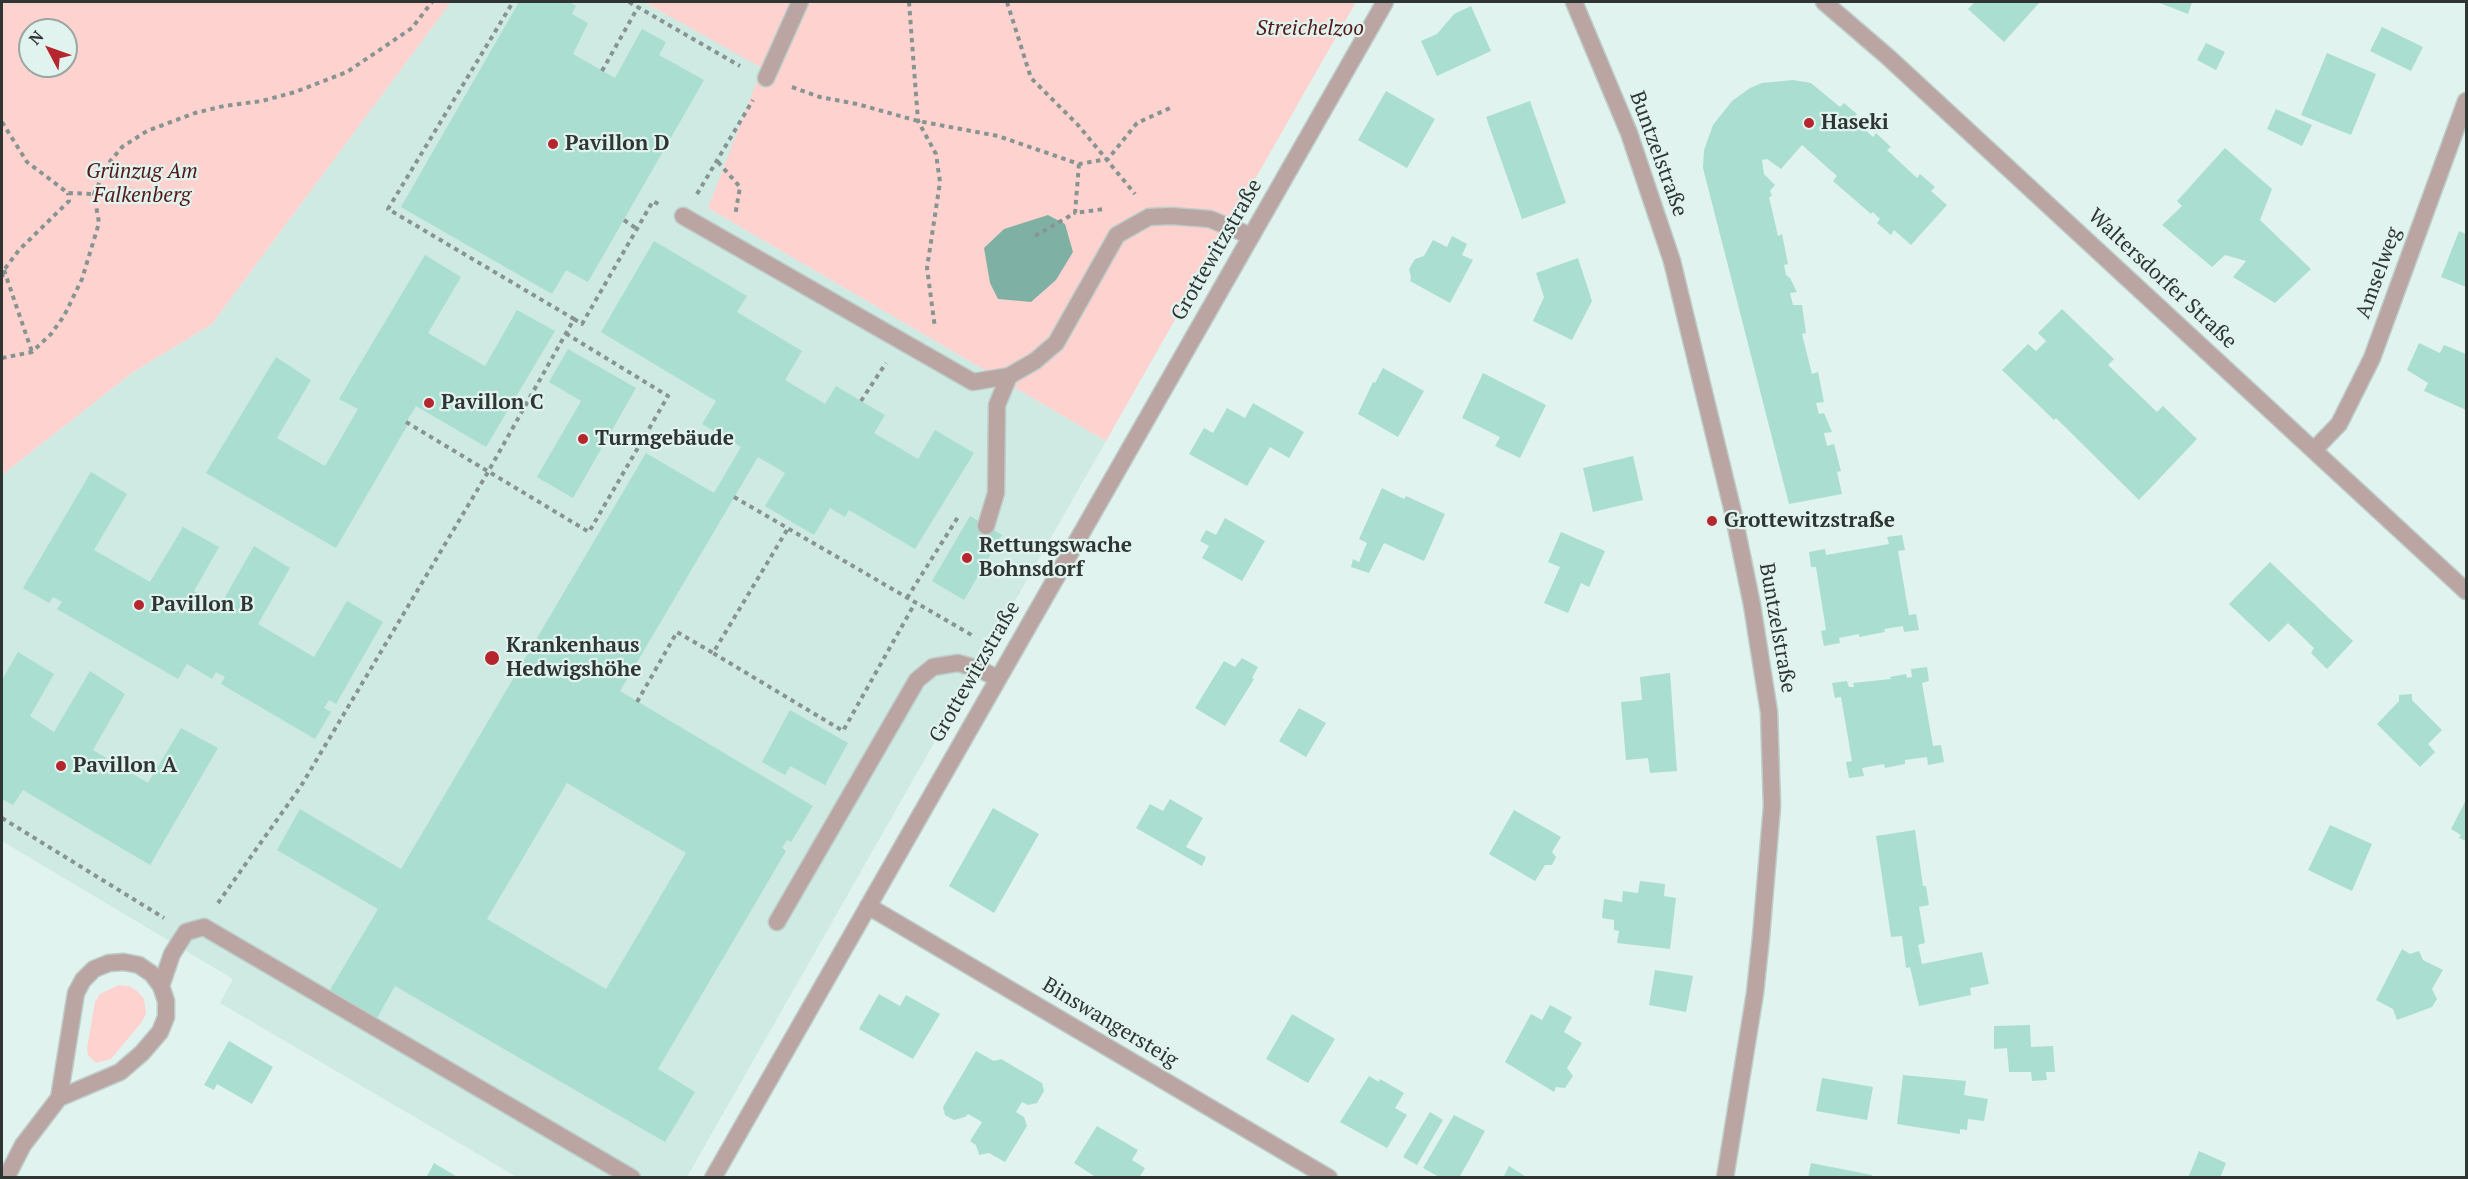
<!DOCTYPE html>
<html>
<head>
<meta charset="utf-8">
<style>
	body { margin:0 }
	#map { position:relative; width:2468px; height:1179px; overflow:hidden; background:#e1f3ee; font-family:"PT Serif",serif }
	canvas { display:block }
	.frame { position:absolute; inset:0; border:3px solid #2e3533; pointer-events:none }
	.north { position:absolute; left:18px; top:18px; width:60px; height:60px; box-sizing:border-box; background:#e1f3ee; border:2px solid #99a7a3; border-radius:50%; rotate:311deg; font-size:16px; font-weight:700; line-height:24px; text-align:center; color:#2e3533 }
	.north::after { content:''; display:block; margin:auto; width:21px; height:27px; background:#b6262e; clip-path:polygon(50% 0,100% 100%,50% 72%,0 100%) }
</style>
</head>
<body>
<div id="map">
<canvas width="2468" height="1179"></canvas>
<div class="frame"></div>
<div class="north">N</div>
</div>
<script>
const context = document.querySelector('canvas').getContext('2d');
context.lineJoin = 'round';
function fillPath(path, color) { context.fillStyle = color; context.fill(path, 'evenodd'); }
const poly = rows => new Path2D(rows.map(r => 'M' + r).join(''));
function stroke(path, color, width, dash) { context.strokeStyle = color; context.lineWidth = width; context.lineCap = dash ? 'butt' : 'round'; context.setLineDash(dash || []); context.stroke(path); }
function write(font, color, halo, rows, align = 'center') {
  context.font = font + ' "PT Serif",serif'; context.lineWidth = 4.5; context.setLineDash([]); context.textBaseline = 'middle'; context.strokeStyle = halo; context.fillStyle = color; for (const [text, x, y, turn = 0] of rows) {
    context.save(); context.translate(x, y); context.rotate((+turn || 0) * Math.PI / 180); context.textAlign = isNaN(turn) ? turn : align; if (halo) context.strokeText(text, 0, 0); context.fillText(text, 0, 0); context.restore();
  }
}
const built = poly([
	[451,2,644,2,763,68,708,208,1106,441,687,1177,517,1177,220,1003,233,979,2,841,2,475,132,373,212,324]
]);
const green = poly([
	[2,2,451,2,212,324,132,373,2,475],
	[30,30,66,30,66,66,30,66],
	[644,2,1356,2,1106,441,708,208,762,68],
	[119,985,129,986,137,991,144,999,146,1014,141,1023,111,1059,96,1063,88,1055,87,1048,95,1002,100,994]
]);
const water = poly([
	[1048,215,1065,224,1073,252,1056,280,1031,302,998,299,990,283,984,248,1004,229]
]);
const building = poly([
	[519,2,569,2,576,6,572,14,588,23,573,54,615,78,642,29,666,42,659,55,704,80,588,282,566,270,552,294,401,207],
	[1975,2,2040,2,2004,42,1968,9],
	[2157,2,2192,2,2188,14],
	[1471,6,1491,51,1437,76,1421,41,1437,34,1454,14],
	[2382,27,2423,47,2411,71,2370,51],
	[2206,43,2225,52,2216,70,2197,60],
	[2327,53,2376,74,2351,135,2301,115],
	[1793,80,1811,83,1840,107,1844,103,1857,114,1853,119,1873,137,1876,133,1891,147,1887,150,1917,178,1920,174,1935,187,1931,191,1947,205,1911,245,1894,230,1891,235,1877,223,1880,219,1873,212,1871,214,1833,181,1837,176,1802,145,1781,169,1767,159,1762,160,1764,174,1775,185,1770,191,1772,196,1769,197,1778,236,1782,234,1788,264,1784,265,1786,275,1790,278,1797,292,1790,293,1793,305,1802,305,1806,333,1802,334,1812,374,1818,372,1824,402,1816,403,1819,414,1824,413,1832,432,1824,433,1827,446,1834,444,1841,471,1837,472,1842,494,1789,504,1703,168,1704,150,1713,125,1732,101,1750,88,1762,83],
	[1386,91,1435,119,1407,168,1358,140],
	[1530,101,1566,203,1522,219,1486,117],
	[2276,109,2312,125,2302,146,2267,129],
	[2225,148,2272,189,2260,220,2311,269,2275,303,2233,277,2246,261,2225,255,2212,267,2162,225,2182,206,2177,201],
	[2459,231,2466,234,2466,287,2441,277],
	[1452,236,1467,244,1462,255,1473,260,1450,303,1410,281,1411,278,1409,269,1415,259,1424,256,1433,240,1447,247],
	[654,241,747,296,737,312,802,351,785,380,825,404,836,386,861,401,885,415,874,433,918,459,935,430,974,453,915,549,849,510,845,517,830,508,814,535,765,506,785,473,758,457,620,691,813,806,791,842,787,840,782,848,786,851,658,1069,695,1092,665,1142,395,986,377,1018,330,990,378,909,277,850,300,809,401,869,646,453,714,493,741,447,702,424,716,401,601,332],
	[567,783,686,853,606,989,487,919],
	[425,255,461,277,428,333,485,366,517,310,555,331,486,447,416,406,405,424,407,426,336,548,206,473,276,357,311,380,277,438,325,466,358,409,339,399],
	[1578,258,1592,301,1572,340,1533,321,1544,297,1536,273],
	[2062,309,2114,359,2108,365,2157,412,2163,406,2197,439,2139,500,2056,418,2054,420,2002,370,2028,344,2036,351,2046,341,2038,333],
	[2419,343,2440,353,2444,345,2466,354,2466,410,2424,391,2428,383,2407,370],
	[568,349,636,388,573,498,537,477,581,401,549,382],
	[1383,368,1424,391,1398,437,1358,414,1373,382,1375,383],
	[1483,373,1546,405,1520,458,1495,446,1500,437,1462,418],
	[1253,403,1304,432,1289,458,1270,447,1247,486,1189,454,1204,428,1213,433,1227,408,1245,418],
	[1633,456,1643,500,1593,512,1583,468],
	[91,472,127,494,94,550,150,582,183,527,219,547,194,591,220,606,254,546,290,568,258,624,314,657,347,601,383,622,336,704,329,700,324,708,331,712,315,739,221,684,225,677,216,672,212,679,187,664,178,679,57,609,62,602,53,597,49,603,23,588],
	[1382,488,1404,499,1406,496,1445,514,1424,561,1384,543,1369,573,1351,567,1353,559,1359,562,1367,543,1359,539],
	[970,516,1002,535,964,600,932,581],
	[1225,518,1265,541,1242,581,1202,558,1209,546,1200,541,1206,530,1216,535],
	[1561,532,1605,551,1589,587,1581,583,1568,613,1544,603,1560,567,1548,562],
	[1902,535,1905,550,1898,551,1909,615,1916,614,1919,630,1904,632,1903,626,1884,629,1885,632,1859,637,1859,634,1839,638,1840,643,1824,646,1821,631,1826,630,1816,567,1811,567,1809,552,1825,549,1826,555,1889,544,1887,537],
	[2270,562,2353,641,2327,669,2311,653,2314,648,2288,623,2269,642,2229,604],
	[18,652,54,674,30,716,54,732,90,671,125,694,93,750,148,783,181,728,218,748,150,865,23,790,13,805,2,799,2,680],
	[1242,658,1258,667,1252,678,1254,679,1225,726,1195,708,1224,661,1235,667],
	[1927,667,1929,681,1922,683,1933,746,1941,745,1944,762,1928,765,1927,757,1905,760,1905,764,1885,768,1884,764,1862,768,1864,776,1849,778,1846,762,1852,761,1841,697,1835,698,1832,683,1847,681,1849,687,1854,687,1853,683,1891,679,1890,677,1906,674,1907,678,1912,677,1911,669],
	[1670,673,1677,771,1650,773,1648,758,1626,760,1621,702,1642,700,1640,677],
	[2412,694,2412,700,2442,730,2428,744,2435,752,2420,767,2377,724,2399,701,2399,695],
	[1299,708,1326,723,1306,757,1279,741],
	[790,710,848,743,825,785,790,766,785,775,762,762],
	[1170,799,1203,818,1186,847,1206,857,1202,866,1136,828,1150,804,1163,811],
	[2466,800,2466,841,2459,838,2461,835,2451,829],
	[993,808,1039,834,994,913,949,886],
	[1514,810,1561,837,1552,852,1556,857,1552,865,1545,865,1535,881,1489,854],
	[2330,825,2372,844,2352,891,2308,870],
	[1915,830,1923,886,1926,886,1929,905,1919,907,1925,943,1918,945,1922,964,1982,952,1989,984,1970,988,1971,995,1919,1006,1910,967,1906,968,1902,936,1891,937,1876,836],
	[1640,881,1665,884,1664,896,1676,898,1670,949,1617,943,1619,931,1614,930,1614,920,1602,918,1604,899,1622,902,1623,891,1638,893],
	[2402,949,2410,954,2419,951,2423,960,2443,970,2432,989,2437,999,2432,1007,2397,1020,2393,1009,2376,1000],
	[1655,970,1693,976,1686,1012,1649,1005],
	[879,994,900,1006,906,995,940,1014,913,1059,859,1029],
	[1550,1005,1572,1017,1564,1032,1582,1043,1567,1068,1573,1076,1565,1088,1556,1087,1554,1092,1505,1062,1531,1014,1542,1020],
	[1292,1014,1335,1039,1308,1083,1266,1059],
	[2030,1025,2031,1047,2053,1046,2055,1072,2046,1072,2047,1080,2032,1081,2031,1072,2009,1072,2007,1048,1994,1049,1994,1026],
	[229,1041,273,1067,252,1104,217,1084,214,1090,204,1085],
	[976,1051,994,1061,1001,1059,1042,1083,1044,1091,1037,1103,1028,1105,1022,1102,1016,1112,1024,1117,1027,1126,1005,1162,989,1153,979,1155,976,1145,970,1141,982,1122,968,1114,965,1117,954,1120,945,1115,943,1107],
	[1903,1075,1966,1081,1964,1095,1988,1099,1984,1121,1968,1119,1967,1130,1960,1129,1960,1134,1897,1124],
	[1369,1076,1379,1082,1380,1079,1404,1093,1395,1108,1407,1115,1387,1148,1340,1122],
	[1822,1078,1873,1087,1867,1120,1816,1111],
	[1430,1112,1443,1120,1417,1165,1403,1157],
	[1454,1115,1485,1131,1459,1178,1441,1178,1423,1168],
	[1097,1126,1138,1150,1132,1160,1145,1168,1139,1178,1097,1178,1074,1163],
	[2199,1151,2226,1163,2220,1178,2188,1178],
	[434,1163,459,1178,426,1178],
	[1811,1163,1872,1175,1872,1178,1808,1178],
	[1509,1166,1528,1178,1503,1178]
]);
const path = poly([
	[629,2,740,66],
	[909,2,918,121,936,154,940,182,927,268,935,328],
	[1007,2,1031,78,1078,125,1135,194],
	[602,71,638,7],
	[792,87,820,97,857,104,918,121,998,136,1079,164,1108,159,1137,123,1170,108],
	[2,122,27,162,43,174,68,193,94,194],
	[718,162,740,187,735,216],
	[1079,164,1075,213,1104,209],
	[697,194,753,100],
	[624,220,637,229],
	[1035,236,1075,213],
	[4,270,32,352],
	[2,277,4,270,19,250,69,201,68,193],
	[574,319,582,324,653,201,660,205],
	[2,358,32,352,51,334,64,316,82,279,99,223,94,194,108,164,122,147,147,131,195,113,224,106,262,101,295,92,347,72,412,28,432,2],
	[861,401,886,363],
	[406,422,589,532,668,396,565,333],
	[734,497,975,637],
	[787,530,713,653,843,731,915,603],
	[907,598,958,517],
	[637,702,677,632,713,653],
	[2,818,164,918],
	[218,903,301,786,488,472,574,319,388,209,513,2]
]);
const service = poly([
	[766,78,800,2],
	[683,216,973,382,1009,376,1035,361,1056,343,1117,235,1149,217,1171,216,1210,219,1251,236],
	[986,526,996,493,997,405,1009,376],
	[777,922,917,680,933,667,958,663,979,669,997,678],
	[161,986,172,954,186,932,204,927,632,1178]
]);
const minor = poly([
	[2314,450,2339,424,2372,358,2466,101],
	[868,906,1329,1178],
	[6,1178,23,1145,59,1098,120,1072,142,1053,160,1032,166,1017,166,1001,161,986,152,974,139,965,124,962,109,963,94,969,83,980,76,993,59,1098],
	[713,1178,1385,2]
]);
const tertiary = poly([
	[1574,2,1629,133,1672,261,1733,512,1752,605,1769,712,1772,806,1761,937,1755,993,1725,1178],
	[1824,2,1888,57,2466,591]
]);
const markers = [
	[1809,123,6,"#b6262e"],
	[553,144,6,"#b6262e"],
	[429,403,6,"#b6262e"],
	[583,439,6,"#b6262e"],
	[1712,521,6,"#b6262e"],
	[967,558,6,"#b6262e"],
	[139,605,6,"#b6262e"],
	[492,658,8,"#b6262e"],
	[61,766,6,"#b6262e"]
];
const parkNames = [
	["Streichelzoo",1310,29],
	["Grünzug Am",142,172],
	["Falkenberg",142,196]
];
const poiNames = [
	["Haseki",1821,123],
	["Pavillon D",565,144],
	["Pavillon C",441,403],
	["Turmgebäude",595,439],
	["Grottewitzstraße",1724,521],
	["Rettungswache",979,546],
	["Bohnsdorf",979,570],
	["Pavillon B",151,605],
	["Krankenhaus",506,646],
	["Hedwigshöhe",506,670],
	["Pavillon A",73,766]
];
const streetNames = [
	["Buntzelstraße",1658,154,70],
	["Grottewitzstraße",1217,250,-60],
	["Amselweg",2379,273,-70],
	["Waltersdorfer Straße",2162,279,43],
	["Buntzelstraße",1777,628,80],
	["Grottewitzstraße",975,672,-60],
	["Binswangersteig",1110,1023,31]
];
fillPath(built, '#ceeae2');
fillPath(green, '#fed3cf');
fillPath(water, '#7eb1a4');
fillPath(building, '#aaded1');
stroke(service, '#bdcdc9', 19);
stroke(minor, '#bdcdc9', 19);
stroke(tertiary, '#bdcdc9', 19);
stroke(path, '#889491', 4, [4.5, 4.5]);
stroke(service, '#baa5a3', 16);
stroke(minor, '#baa5a3', 16);
stroke(tertiary, '#baa5a3', 16);
for (const [x, y, r, color] of markers) { const dot = new Path2D(); dot.arc(x, y, r, 0, 2 * Math.PI); context.fillStyle = color; context.fill(dot); stroke(dot, '#e1f3ee', 2); }
write('italic 21px', '#531919', '#e1f3ee', parkNames);
write('bold 21px', '#2e3533', '#e1f3ee', poiNames, 'left');
write('21px', '#2e3533', '#e1f3ee', streetNames);
</script>
</body>
</html>
